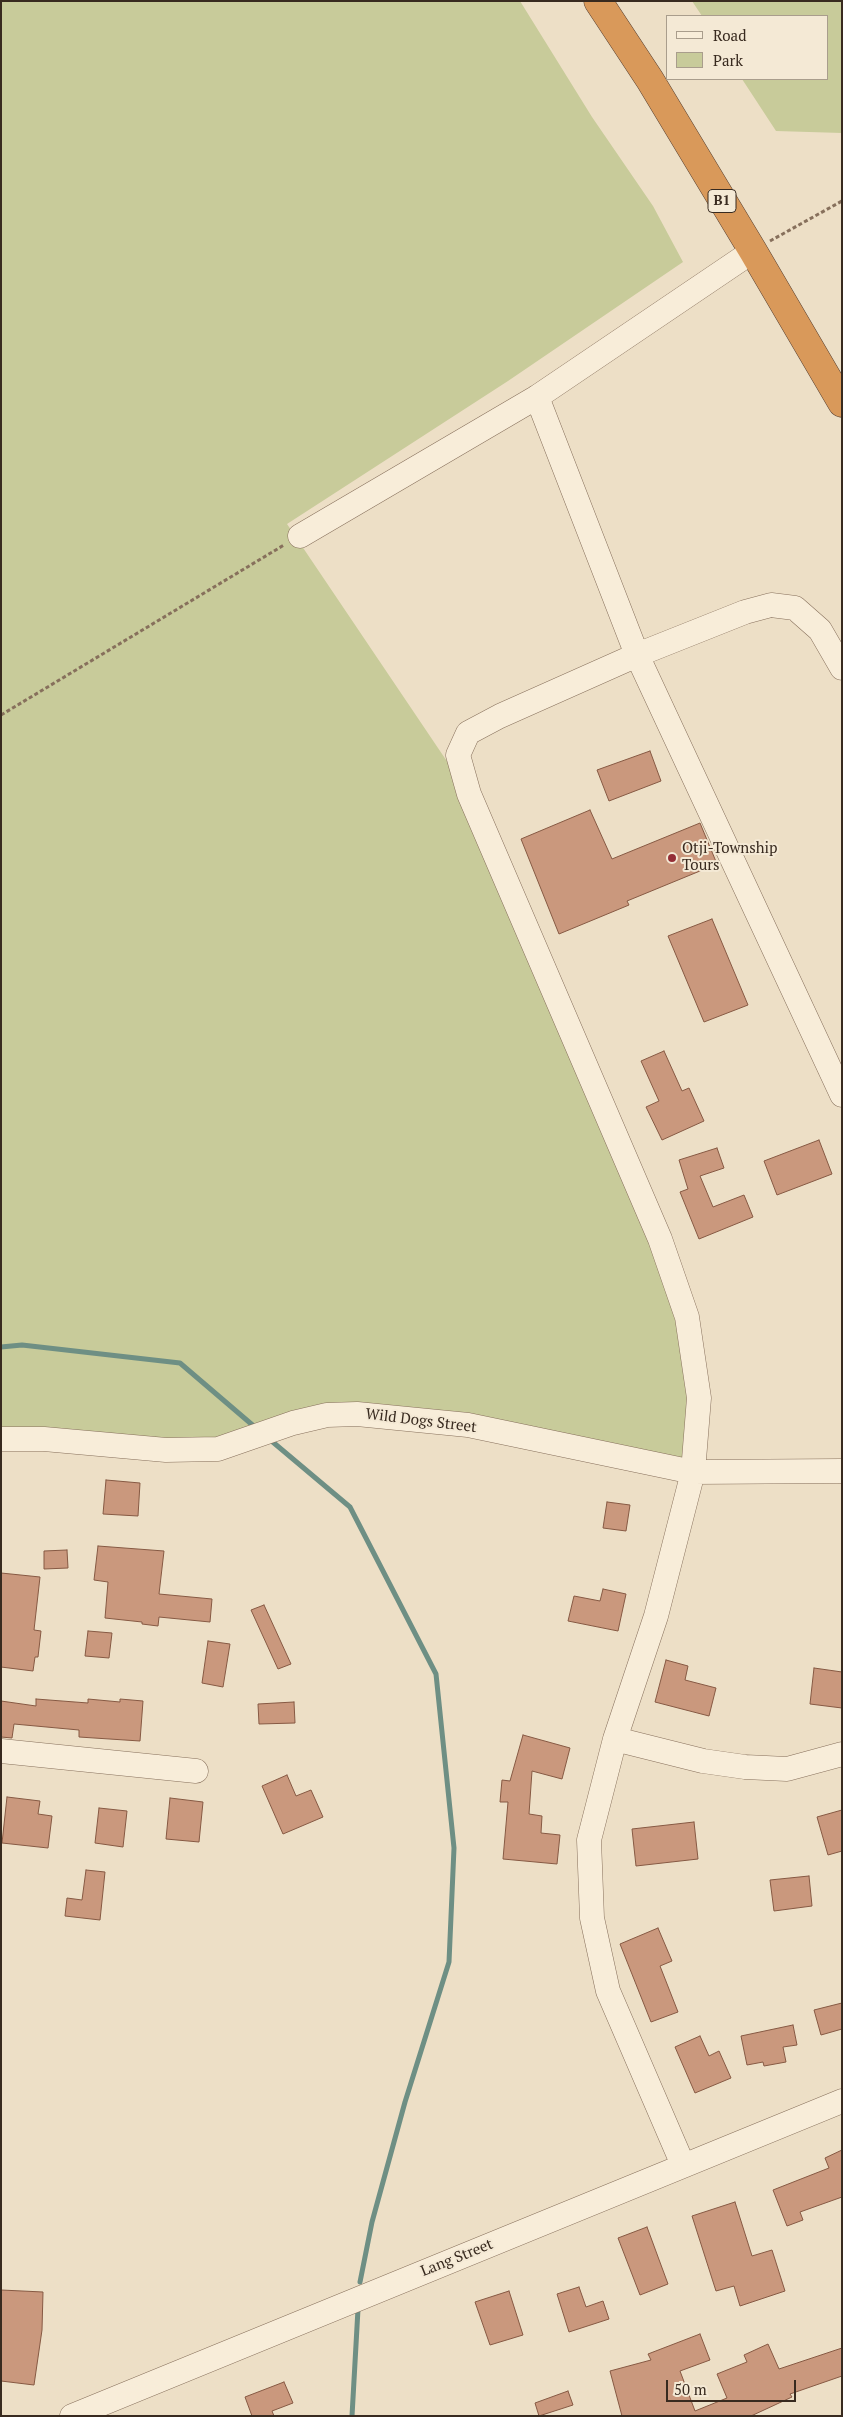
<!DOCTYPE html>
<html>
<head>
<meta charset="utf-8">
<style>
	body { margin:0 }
	#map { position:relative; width:843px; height:2417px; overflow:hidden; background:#eddfc6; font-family:"PT Serif",serif }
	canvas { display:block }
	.frame { position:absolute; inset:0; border:2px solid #382a1f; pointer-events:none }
	.legend { position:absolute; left:666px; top:15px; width:162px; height:65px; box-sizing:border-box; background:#f4e9d5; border:1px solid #a99d8c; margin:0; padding:6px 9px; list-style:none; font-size:15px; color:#382a1f }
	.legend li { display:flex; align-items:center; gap:10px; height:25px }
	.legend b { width:25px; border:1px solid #a99d8c }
	.scale { position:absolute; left:666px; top:2380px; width:130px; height:22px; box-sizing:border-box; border:2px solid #382a1f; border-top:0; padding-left:6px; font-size:15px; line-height:18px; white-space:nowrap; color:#382a1f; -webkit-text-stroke:4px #f4e9d5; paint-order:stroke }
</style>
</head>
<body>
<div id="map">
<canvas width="843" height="2417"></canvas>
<div class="frame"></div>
<ul class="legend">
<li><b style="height:6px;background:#f8edd9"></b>Road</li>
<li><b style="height:14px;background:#c8cb9a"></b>Park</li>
</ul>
<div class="scale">50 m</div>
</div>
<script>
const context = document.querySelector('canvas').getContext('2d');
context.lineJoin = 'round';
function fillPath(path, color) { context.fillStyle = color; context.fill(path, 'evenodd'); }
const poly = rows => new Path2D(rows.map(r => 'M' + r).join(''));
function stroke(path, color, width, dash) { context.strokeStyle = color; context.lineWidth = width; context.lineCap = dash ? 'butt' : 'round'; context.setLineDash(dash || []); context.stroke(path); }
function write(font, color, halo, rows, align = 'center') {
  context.font = font + ' "PT Serif",serif'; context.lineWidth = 4; context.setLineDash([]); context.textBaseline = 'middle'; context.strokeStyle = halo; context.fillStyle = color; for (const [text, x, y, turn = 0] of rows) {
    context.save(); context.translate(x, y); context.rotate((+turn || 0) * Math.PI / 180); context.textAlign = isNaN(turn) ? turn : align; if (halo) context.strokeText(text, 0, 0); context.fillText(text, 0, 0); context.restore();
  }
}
const green = poly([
	[1,1,520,1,592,117,653,206,683,262,508,381,287,524,469,794,687,1317,693,1472,357,1414,218,1449,1,1439],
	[692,1,842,1,842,133,776,131,742,79,827,79,827,16,702,16]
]);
const stream = poly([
	[1,1347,22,1345,180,1363,256,1428],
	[268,1438,350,1507,436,1674,454,1848,449,1962,405,2102,372,2222,360,2282],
	[352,2416,358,2309]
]);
const building = poly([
	[650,751,661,781,609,801,597,770,650,751],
	[590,810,612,859,700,823,717,864,627,901,629,905,559,934,521,839,590,810],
	[712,919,748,1005,704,1022,668,936,712,919],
	[664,1051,682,1091,689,1088,704,1121,662,1140,646,1107,659,1101,641,1061,664,1051],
	[819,1140,832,1174,777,1195,764,1161,819,1140],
	[717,1148,724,1168,700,1176,713,1207,744,1195,753,1217,699,1239,680,1192,688,1189,679,1160,717,1148],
	[106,1480,140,1483,138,1516,103,1514,106,1480],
	[607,1502,630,1505,626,1531,603,1528,607,1502],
	[98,1546,164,1551,159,1594,212,1599,210,1622,159,1617,158,1626,142,1624,142,1622,105,1618,108,1582,94,1580,98,1546],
	[67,1550,68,1568,44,1569,44,1551,67,1550],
	[1,1573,40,1577,34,1630,41,1631,38,1657,35,1657,33,1671,1,1667,1,1573],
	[603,1589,626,1594,618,1631,568,1621,574,1596,600,1601,603,1589],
	[264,1605,291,1664,278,1669,251,1610,264,1605],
	[88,1631,112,1633,109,1658,85,1656,88,1631],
	[208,1641,230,1644,223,1687,202,1683,208,1641],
	[666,1660,688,1666,685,1680,716,1688,709,1716,655,1702,666,1660],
	[814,1668,842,1672,842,1708,810,1704,814,1668],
	[36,1699,88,1703,88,1699,120,1702,120,1699,143,1701,140,1741,79,1737,79,1730,14,1724,12,1738,1,1737,1,1701,36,1706,36,1699],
	[294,1702,295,1723,259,1724,258,1704,294,1702],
	[523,1735,570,1748,562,1779,532,1771,529,1814,542,1816,541,1833,560,1835,557,1864,503,1859,508,1802,500,1802,502,1780,510,1781,523,1735],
	[287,1775,296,1796,311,1790,323,1817,283,1834,262,1786,287,1775],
	[7,1797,40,1801,38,1814,52,1816,48,1848,2,1843,7,1797],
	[170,1798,203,1802,199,1842,166,1839,170,1798],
	[99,1808,127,1811,123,1847,95,1843,99,1808],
	[842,1810,842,1851,828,1855,817,1817,842,1810],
	[694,1822,698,1859,636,1866,632,1829,694,1822],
	[86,1870,105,1872,100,1920,65,1916,67,1898,82,1900,86,1870],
	[809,1876,812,1906,774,1911,770,1880,809,1876],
	[658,1928,672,1961,660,1966,678,2012,651,2022,620,1944,658,1928],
	[842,2003,842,2029,821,2035,814,2010,842,2003],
	[793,2025,797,2045,783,2047,786,2062,764,2066,763,2062,747,2065,741,2036,793,2025],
	[700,2036,709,2056,719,2051,731,2078,695,2093,675,2047,700,2036],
	[842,2150,842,2197,800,2212,803,2220,787,2226,773,2190,829,2168,825,2158,842,2150],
	[735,2202,752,2256,772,2250,785,2291,740,2306,734,2286,716,2291,692,2216,735,2202],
	[647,2227,668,2284,640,2295,618,2238,647,2227],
	[579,2287,586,2307,603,2301,609,2319,569,2332,557,2294,579,2287],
	[1,2290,43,2292,42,2330,34,2385,1,2381,1,2290],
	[509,2291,523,2335,490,2345,475,2302,509,2291],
	[700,2334,710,2360,680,2371,695,2411,727,2398,717,2374,747,2362,744,2355,768,2344,779,2369,842,2348,842,2376,790,2394,792,2397,751,2416,622,2416,610,2371,651,2360,648,2354,700,2334],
	[284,2382,293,2403,272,2411,274,2416,252,2416,245,2397,284,2382],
	[568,2391,573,2405,539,2416,535,2403,568,2391]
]);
const path = poly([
	[770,241,842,201],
	[1,715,284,545]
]);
const minor = poly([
	[537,397,637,655,842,1095],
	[300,536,537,397,753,251],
	[1,1439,44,1439,166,1450,218,1449,293,1423,327,1415,357,1414,468,1425,693,1472,842,1471],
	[615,1739,703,1761,745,1767,787,1769,842,1754],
	[1,1751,196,1771],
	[683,2165,608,1991,592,1918,589,1840,615,1739,656,1616,693,1472,699,1398,687,1317,660,1239,469,794,458,755,468,733,500,716,637,655,745,612,771,605,795,608,820,630,842,668],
	[72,2416,842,2101]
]);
const highway = poly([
	[598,1,650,80,753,251,842,403]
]);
const markers = [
	[672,858,5,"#942e36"]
];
const shields = [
	[722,201,28]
];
const shieldNames = [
	["B1",722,201]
];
const poiNames = [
	["Otji-Township",682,849],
	["Tours",682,866]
];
const streetNames = [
	["Wild Dogs Street",421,1421,7],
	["Lang Street",457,2258,-22]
];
fillPath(green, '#c8cb9a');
stroke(stream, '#6e8f84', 5);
fillPath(building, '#ca987d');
stroke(building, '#865943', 1);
stroke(minor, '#87705c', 25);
stroke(highway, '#563f30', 29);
stroke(path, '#87705c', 3, [4, 2.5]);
stroke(minor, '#f8edd9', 24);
stroke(highway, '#d9995a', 28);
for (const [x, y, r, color] of markers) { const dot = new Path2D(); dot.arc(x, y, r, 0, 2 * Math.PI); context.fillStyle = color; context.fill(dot); stroke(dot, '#f4e9d5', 2); }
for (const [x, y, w] of shields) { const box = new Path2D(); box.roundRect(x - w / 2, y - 11.5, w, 23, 4); context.fillStyle = '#f4e9d5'; context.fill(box); stroke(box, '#382a1f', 1); }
write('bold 14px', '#382a1f', null, shieldNames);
write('15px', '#382a1f', '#f4e9d5', poiNames, 'left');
write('15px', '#382a1f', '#f4e9d5', streetNames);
</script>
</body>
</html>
